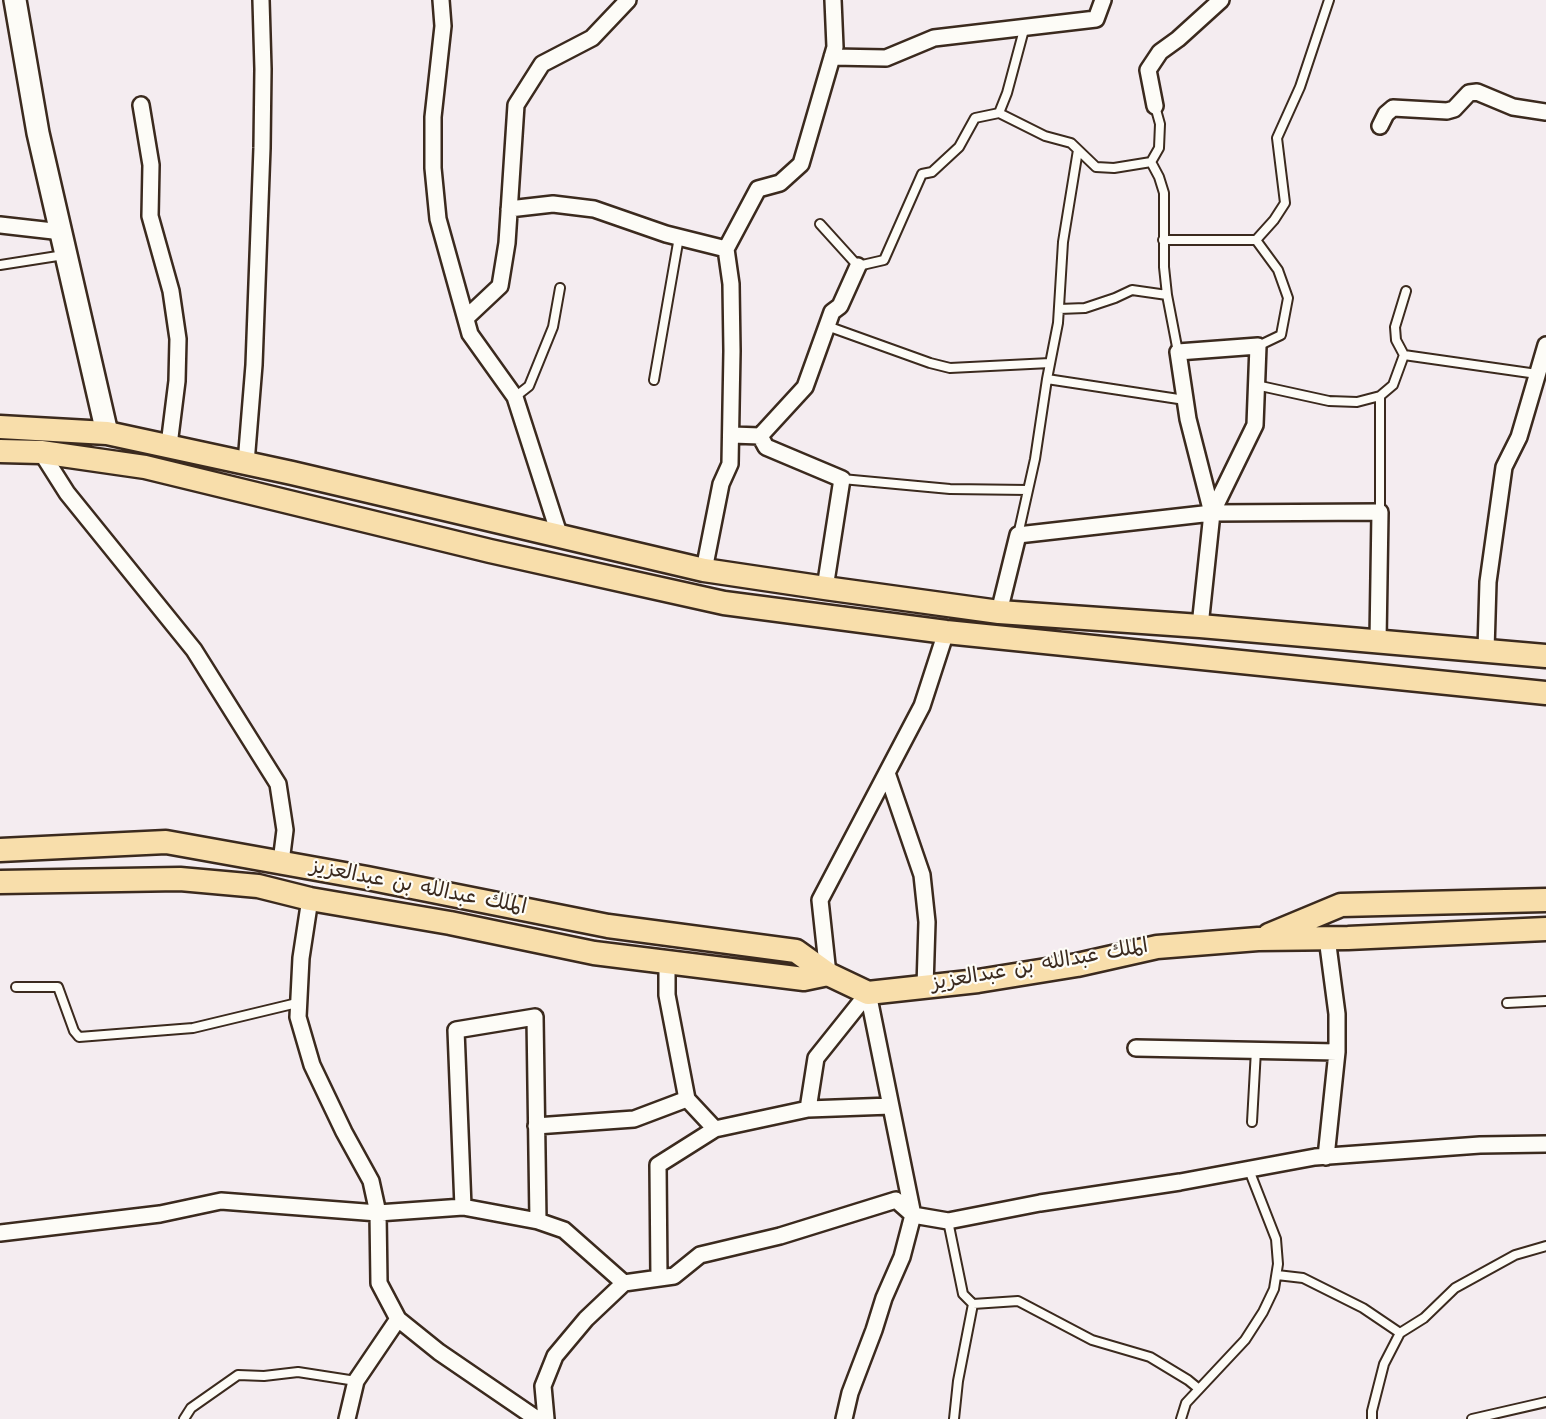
<!DOCTYPE html>
<html>
<head>
<meta charset="utf-8">
<style>
	body { margin:0 }
	canvas { display:block; background:#f4ecf0 }
</style>
</head>
<body>
<canvas width="1546" height="1419"></canvas>
<script>
const context = document.querySelector('canvas').getContext('2d');
context.lineJoin = 'round';
const poly = rows => new Path2D(rows.map(r => 'M' + r).join(''));
function stroke(path, color, width, dash) { context.strokeStyle = color; context.lineWidth = width; context.lineCap = dash ? 'butt' : 'round'; context.setLineDash(dash || []); context.stroke(path); }
function write(font, color, halo, rows, align = 'center') {
  context.font = font + ' Kalam,"Playpen Sans Arabic",sans-serif'; context.lineWidth = 4.5; context.setLineDash([]); context.textBaseline = 'middle'; context.strokeStyle = halo; context.fillStyle = color; for (const [text, x, y, turn = 0] of rows) {
    context.save(); context.translate(x, y); context.rotate((+turn || 0) * Math.PI / 180); context.textAlign = isNaN(turn) ? turn : align; if (halo) context.strokeText(text, 0, 0); context.fillText(text, 0, 0); context.restore();
  }
}
const lane = poly([
	[1025,26,1007,93,999,113,1045,136,1071,143,1096,167,1114,168,1151,162,1159,148,1160,124,1155,106],
	[1151,162,1159,177,1164,193,1164,267,1167,295,1178,352],
	[820,224,858,266,884,260,922,174,932,172,959,147,975,118,999,113],
	[1163,240,1256,240],
	[0,265,64,255],
	[1059,309,1085,308,1115,298,1132,290,1167,295],
	[827,326,930,363,950,368,1050,363],
	[1258,346,1281,335,1288,298,1278,270,1256,240,1274,220,1285,203,1277,138,1300,87,1329,0],
	[1404,355,1396,340,1395,327,1406,291],
	[1047,379,1185,400],
	[654,380,679,237],
	[1256,385,1329,401,1357,402,1380,396,1393,385,1404,355,1537,374],
	[1380,396,1380,512],
	[515,397,529,386,553,327,560,288],
	[842,479,950,489,1028,490],
	[1018,535,1035,459,1047,379,1058,323,1063,242,1078,150],
	[16,987,58,987,74,1031,79,1037,193,1028,297,1003],
	[1507,1003,1546,1001],
	[1252,1122,1256,1050],
	[948,1221,963,1294,973,1304,958,1381,954,1419],
	[1277,1275,1303,1278,1363,1308,1400,1333],
	[973,1304,1018,1301,1092,1340,1150,1357,1188,1380,1199,1389],
	[184,1419,191,1408,238,1375,264,1376,298,1372,356,1381],
	[1181,1419,1186,1403,1245,1340,1263,1312,1274,1289,1278,1264,1276,1239,1249,1170],
	[1372,1419,1372,1411,1384,1364,1400,1333,1424,1318,1455,1288,1515,1255,1546,1246],
	[1472,1419,1546,1402]
]);
const street = poly([
	[441,0,443,26,433,117,433,168,438,219,470,334,515,397,560,537],
	[832,57,886,58,934,38,1096,19,1103,0],
	[141,105,151,165,150,216,171,291,178,339,177,381,169,445],
	[1155,106,1148,70,1160,52,1178,39,1221,0],
	[1380,126,1386,114,1393,108,1447,111,1454,109,1469,93,1477,92,1513,107,1546,112],
	[509,209,553,204,594,209,666,234,726,249,758,189,780,183,801,164,835,47,833,0],
	[0,225,62,232],
	[466,318,500,286,507,243,516,105,542,64,592,38,628,0],
	[732,435,760,436,805,387,832,312,840,306,858,266],
	[760,436,766,447,842,479,825,588],
	[41,452,67,493,194,650,278,784,285,830,281,862],
	[246,463,254,365,262,148,263,69,261,0],
	[1212,513,1380,512,1378,641],
	[704,570,721,484,730,464,732,351,731,284,726,249],
	[999,612,1018,535,1212,513,1188,419,1178,352,1258,346,1255,425,1212,513,1200,626],
	[1486,650,1488,582,1504,467,1519,437,1546,345],
	[887,773,922,875,927,922,925,987],
	[310,899,301,958,298,1017,312,1065,344,1132,371,1181,378,1213,379,1283,398,1319,439,1352,537,1419],
	[828,974,820,900,922,706,946,632],
	[1136,1048,1337,1052],
	[687,1099,715,1129],
	[808,1109,891,1106],
	[536,1126,634,1119,687,1099,667,995,667,962],
	[1326,1157,1337,1052,1337,1014,1327,938],
	[463,1207,456,1030,535,1017,538,1221],
	[0,1233,160,1214,221,1201,378,1213,463,1207,538,1221,564,1230,624,1283,586,1319,555,1356,543,1386,546,1419],
	[659,1278,658,1165,715,1129,808,1109,816,1058,868,993],
	[624,1283,674,1276,700,1255,780,1236,896,1200,913,1215,948,1221,1040,1203,1180,1182,1315,1157,1480,1145,1546,1144],
	[347,1419,356,1381,398,1319],
	[844,1419,850,1393,874,1330,884,1298,902,1257,913,1215,868,993]
]);
const secondary = poly([
	[15,0,38,133,107,433]
]);
const primary = poly([
	[0,427,107,433,292,473,704,570,825,588,999,612,1200,626,1546,656],
	[0,451,41,452,145,467,490,551,724,603,946,632,1546,693],
	[0,850,166,842,367,878,608,926,796,951,828,974,868,993,978,981,1077,965,1157,947,1258,939,1348,938,1546,929],
	[0,882,180,879,258,886,310,899,450,923,594,953,804,979,828,974],
	[1269,935,1341,905,1546,900]
]);
const streetNames = [
	["الملك عبدالله بن عبدالعزيز",418,889,11],
	["الملك عبدالله بن عبدالعزيز",1040,967,-10]
];
stroke(lane, '#3b2a1e', 12);
stroke(street, '#3b2a1e', 20);
stroke(secondary, '#3b2a1e', 26);
stroke(primary, '#3b2a1e', 27);
stroke(lane, '#fdfcf7', 8);
stroke(street, '#fdfcf7', 15);
stroke(secondary, '#fdfcf7', 21);
stroke(primary, '#f8deab', 22);
write('21px', '#3b2a1e', '#fdfcf7', streetNames);
</script>
</body>
</html>
